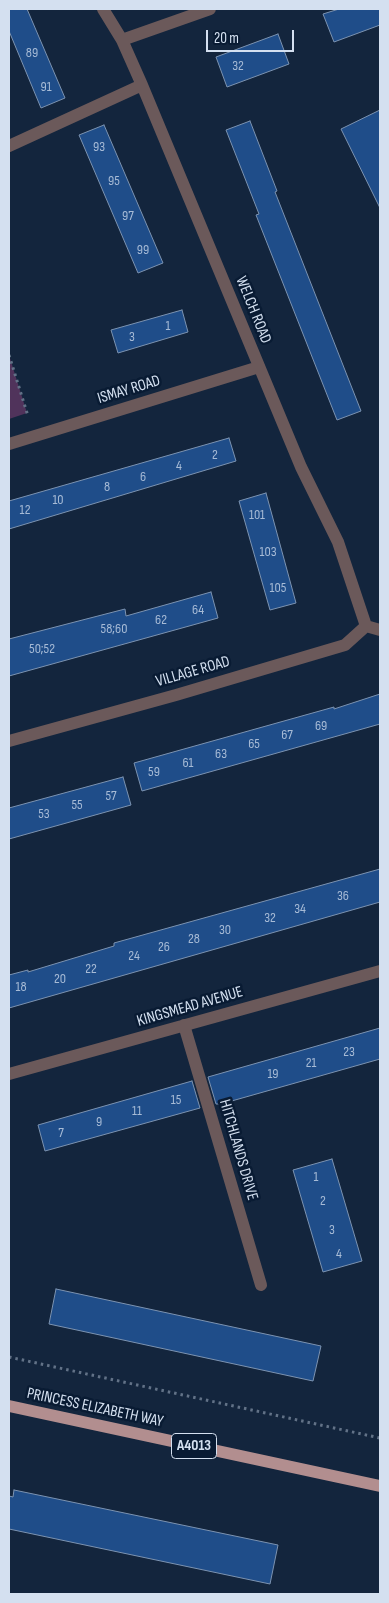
<!DOCTYPE html>
<html>
<head>
<meta charset="utf-8">
<style>
	body { margin:0 }
	#map { position:relative; width:389px; height:1603px; overflow:hidden; background:#13253d; font-family:"Sofia Sans Condensed",sans-serif }
	canvas { display:block }
	.frame { position:absolute; inset:0; border:10px solid #d4e0f0; pointer-events:none }
	.scale { position:absolute; left:206px; top:30px; width:88px; height:22px; box-sizing:border-box; border:2px solid #d4e0f0; border-top:0; padding-left:6px; font-size:15px; line-height:18px; white-space:nowrap; color:#d4e0f0; -webkit-text-stroke:4px #091b33; paint-order:stroke }
</style>
</head>
<body>
<div id="map">
<canvas width="389" height="1603"></canvas>
<div class="frame"></div>
<div class="scale">20 m</div>
</div>
<script>
const context = document.querySelector('canvas').getContext('2d');
context.lineJoin = 'round';
function fillPath(path, color) { context.fillStyle = color; context.fill(path, 'evenodd'); }
const poly = rows => new Path2D(rows.map(r => 'M' + r).join(''));
function stroke(path, color, width, dash) { context.strokeStyle = color; context.lineWidth = width; context.lineCap = dash ? 'butt' : 'round'; context.setLineDash(dash || []); context.stroke(path); }
function write(font, color, halo, rows, align = 'center') {
  context.font = font + ' "Sofia Sans Condensed",sans-serif'; context.lineWidth = 5; context.setLineDash([]); context.textBaseline = 'middle'; context.strokeStyle = halo; context.fillStyle = color; for (const [text, x, y, turn = 0] of rows) {
    context.save(); context.translate(x, y); context.rotate((+turn || 0) * Math.PI / 180); context.textAlign = isNaN(turn) ? turn : align; if (halo) context.strokeText(text, 0, 0); context.fillText(text, 0, 0); context.restore();
  }
}
const green = poly([
	[9,355,27,413,9,419]
]);
const building = poly([
	[9,9,27,9,65,98,41,108,9,31,9,9],
	[339,9,380,9,380,25,334,42,323,14,339,9],
	[278,34,289,64,227,87,216,57,278,34],
	[380,110,380,208,341,129,380,110],
	[250,121,277,191,275,192,361,411,337,420,256,215,259,214,226,130,250,121],
	[104,125,163,263,138,273,79,135,104,125],
	[182,310,188,332,118,353,111,330,182,310],
	[229,438,236,461,9,529,9,501,229,438],
	[266,493,296,603,270,610,239,501,266,493],
	[211,592,218,618,9,676,9,639,125,609,126,616,211,592],
	[380,694,380,724,142,791,134,763,334,707,334,709,380,694],
	[123,777,131,805,9,839,9,808,123,777],
	[380,869,380,902,9,1008,9,975,28,970,28,972,114,946,114,943,380,869],
	[380,1028,380,1059,221,1104,216,1104,208,1077,380,1028],
	[192,1081,200,1108,45,1151,38,1125,192,1081],
	[332,1159,362,1261,323,1272,293,1170,332,1159],
	[56,1289,321,1346,313,1381,49,1324,56,1289],
	[14,1490,278,1545,270,1584,9,1529,9,1496,13,1497,14,1490]
]);
const path = poly([
	[9,355,28,416],
	[9,1357,380,1438]
]);
const minor = poly([
	[103,9,122,40,142,85,301,467,338,542,366,626],
	[122,40,210,9],
	[9,146,142,85],
	[9,444,259,367],
	[366,626,380,630],
	[9,741,176,695,345,645,366,626],
	[184,1025,261,1285],
	[9,1074,380,971]
]);
const major = poly([
	[9,1406,380,1486]
]);
const numberNames = [
	["89",32,53],
	["32",238,66],
	["91",46,87],
	["93",99,147],
	["95",114,181],
	["97",128,216],
	["99",143,250],
	["1",168,326],
	["3",132,337],
	["2",215,455],
	["4",179,466],
	["6",143,477],
	["8",107,487],
	["10",58,500],
	["12",25,510],
	["101",257,515],
	["103",268,552],
	["105",278,588],
	["64",198,610],
	["62",161,620],
	["58;60",114,629],
	["50;52",42,649],
	["69",321,726],
	["67",287,735],
	["65",254,744],
	["63",221,754],
	["61",188,763],
	["59",154,772],
	["57",111,796],
	["55",77,805],
	["53",44,814],
	["36",343,896],
	["34",300,909],
	["32",270,918],
	["30",225,930],
	["28",194,939],
	["26",164,947],
	["24",134,956],
	["22",91,969],
	["20",60,979],
	["18",21,987],
	["23",349,1052],
	["21",311,1063],
	["19",273,1074],
	["15",176,1100],
	["11",137,1111],
	["9",99,1122],
	["7",61,1133],
	["1",316,1177],
	["2",323,1201],
	["3",332,1230],
	["4",339,1254]
];
const shields = [
	[194,1446,45]
];
const shieldNames = [
	["A4013",194,1446]
];
const streetNames = [
	["WELCH ROAD",253,310,68],
	["ISMAY ROAD",129,390,-17],
	["VILLAGE ROAD",193,672,-16],
	["KINGSMEAD AVENUE",190,1007,-16],
	["HITCHLANDS DRIVE",238,1150,74],
	["PRINCESS ELIZABETH WAY",95,1408,12]
];
fillPath(green, '#50335b');
fillPath(building, '#1f4d89');
stroke(building, '#7c93b1', 1);
stroke(path, '#627287', 3, [2.5, 4]);
stroke(minor, '#6b595a', 12);
stroke(major, '#b28e8f', 12);
write('14px', '#a7bbd6', null, numberNames);
for (const [x, y, w] of shields) { const box = new Path2D(); box.roundRect(x - w / 2, y - 12.5, w, 25, 4); context.fillStyle = '#091b33'; context.fill(box); stroke(box, '#d4e0f0', 1); }
write('bold 15px', '#d4e0f0', null, shieldNames);
write('16px', '#d4e0f0', '#091b33', streetNames);
</script>
</body>
</html>
